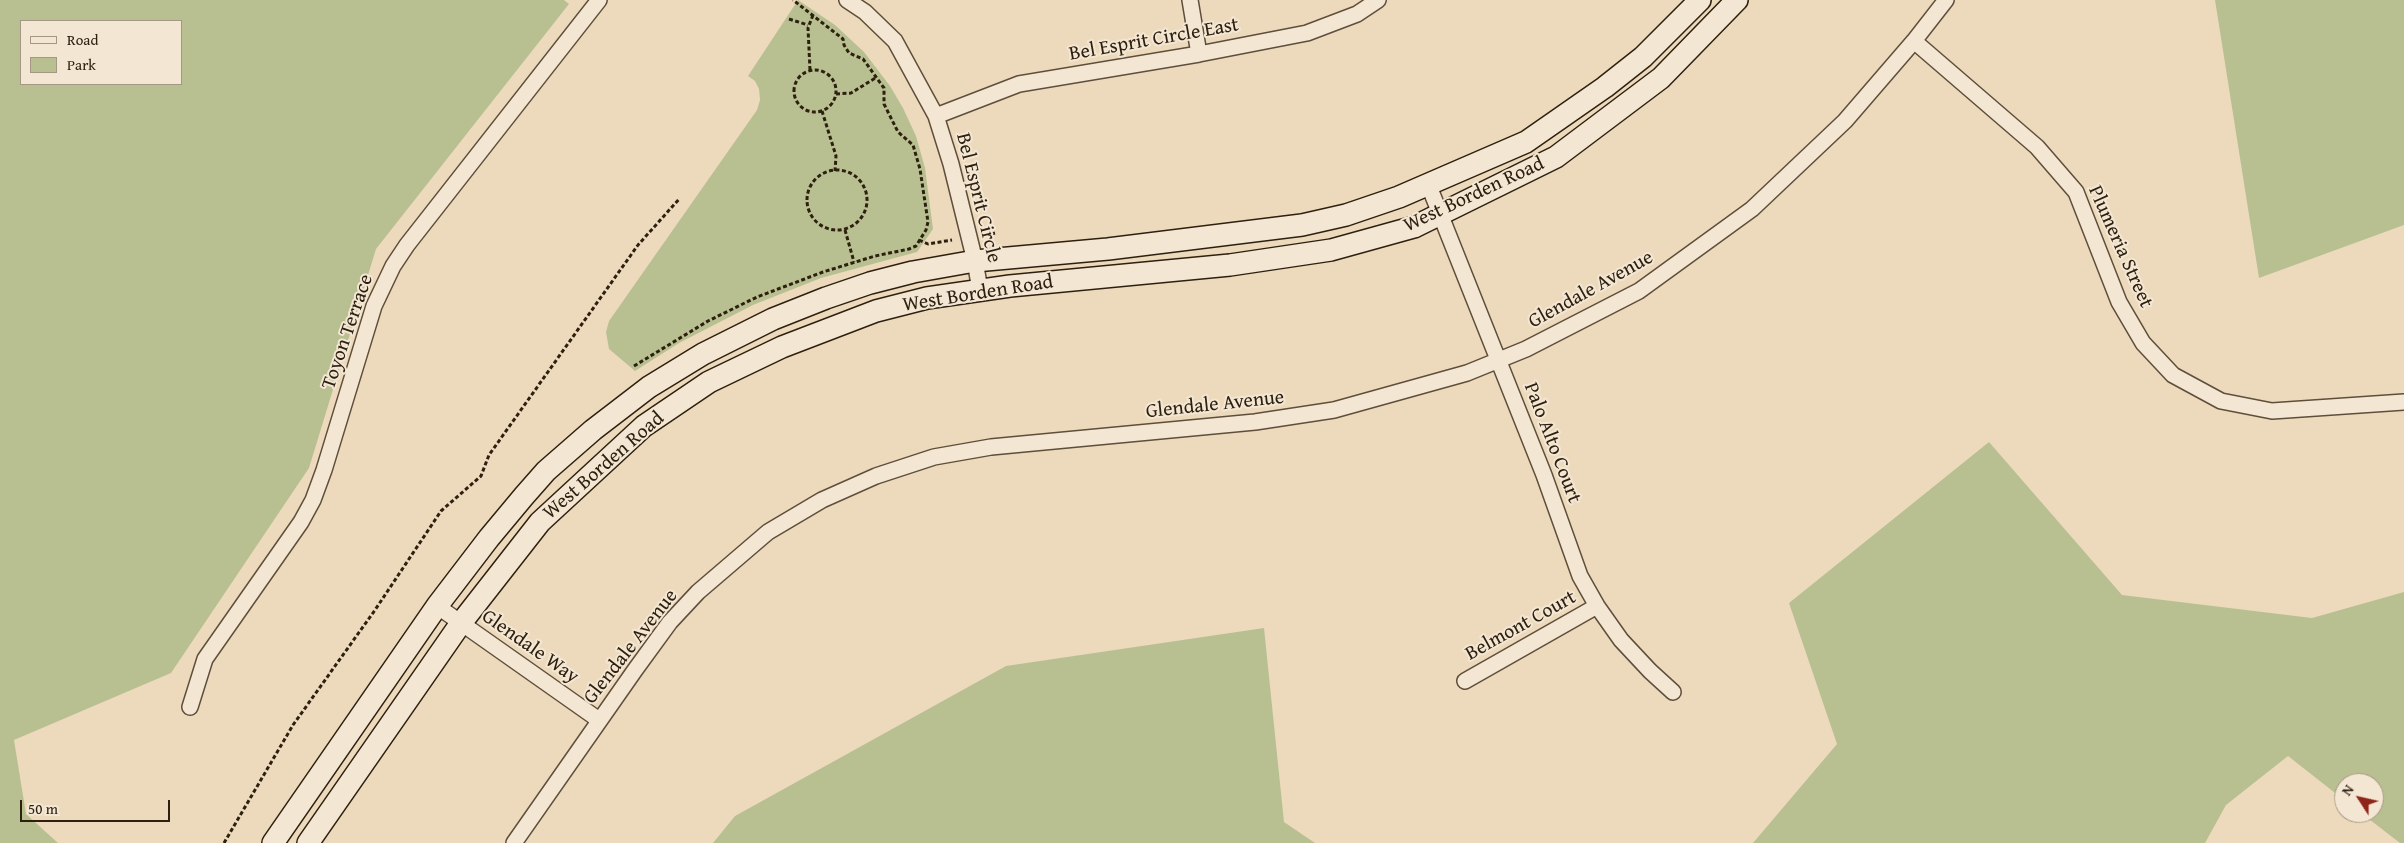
<!DOCTYPE html>
<html>
<head>
<meta charset="utf-8">
<style>
	body { margin:0 }
	#map { position:relative; width:2404px; height:843px; overflow:hidden; background:#eddabd; font-family:"Gentium Book Plus",serif }
	canvas { display:block }
	.legend { position:absolute; left:20px; top:20px; width:162px; height:65px; box-sizing:border-box; background:#f3e7d4; border:1px solid #a49785; margin:0; padding:6px 9px; list-style:none; font-size:15px; color:#2e200f }
	.legend li { display:flex; align-items:center; gap:10px; height:25px }
	.legend b { width:25px; border:1px solid #a49785 }
	.north { position:absolute; left:2334px; top:773px; width:50px; height:50px; box-sizing:border-box; background:#f3e7d4; border:1px solid #a49785; border-radius:50%; rotate:305deg; font-size:14px; font-weight:700; line-height:20px; text-align:center; color:#2e200f }
	.north::after { content:''; display:block; margin:auto; width:18px; height:22px; background:#8f2418; clip-path:polygon(50% 0,100% 100%,50% 72%,0 100%) }
	.scale { position:absolute; left:20px; top:800px; width:150px; height:22px; box-sizing:border-box; border:2px solid #2e200f; border-top:0; padding-left:6px; font-size:15px; line-height:18px; white-space:nowrap; color:#2e200f; -webkit-text-stroke:4px #f3e7d4; paint-order:stroke }
</style>
</head>
<body>
<div id="map">
<canvas width="2404" height="843"></canvas>
<ul class="legend">
<li><b style="height:6px;background:#f3e7d4"></b>Road</li>
<li><b style="height:14px;background:#b8c091"></b>Park</li>
</ul>
<div class="north">N</div>
<div class="scale">50 m</div>
</div>
<script>
const context = document.querySelector('canvas').getContext('2d');
context.lineJoin = 'round';
function fillPath(path, color) { context.fillStyle = color; context.fill(path, 'evenodd'); }
const poly = rows => new Path2D(rows.map(r => 'M' + r).join(''));
function stroke(path, color, width, dash) { context.strokeStyle = color; context.lineWidth = width; context.lineCap = dash ? 'butt' : 'round'; context.setLineDash(dash || []); context.stroke(path); }
function write(font, color, halo, rows, align = 'center') {
  context.font = font + ' "Gentium Book Plus",serif'; context.lineWidth = 4; context.setLineDash([]); context.textBaseline = 'middle'; context.strokeStyle = halo; context.fillStyle = color; for (const [text, x, y, turn = 0] of rows) {
    context.save(); context.translate(x, y); context.rotate((+turn || 0) * Math.PI / 180); context.textAlign = isNaN(turn) ? turn : align; if (halo) context.strokeText(text, 0, 0); context.fillText(text, 0, 0); context.restore();
  }
}
const green = poly([
	[0,0,564,0,569,4,376,249,309,468,171,673,14,740,26,814,58,843,0,843],
	[21,21,181,21,181,84,21,84],
	[798,0,835,25,864,52,890,86,903,108,916,136,925,168,933,229,917,252,821,278,753,305,679,343,635,371,609,349,606,332,609,321,757,110,760,100,759,89,755,81,748,76],
	[2215,0,2404,0,2404,225,2259,278],
	[1989,442,2122,595,2312,618,2404,592,2404,843,2400,843,2361,813,2374,813,2374,783,2344,783,2344,800,2288,756,2226,805,2205,843,1753,843,1837,744,1789,603],
	[1264,628,1284,822,1315,843,713,843,735,816,1006,666]
]);
const path = poly([
	[789,19,808,25],
	[810,70,808,28,813,15],
	'794 91a21 21 0 1 1 42 0a21 21 0 1 1-42 0Z',
	[836,94,851,93,877,77],
	[822,111,836,156,835,171],
	'807 200a30 30 0 1 1 60 0a30 30 0 1 1-60 0Z',
	[845,230,854,262],
	[986,235,995,233],
	[919,240,928,244,952,240],
	[634,366,708,321,757,297,823,272,875,256,909,249,916,246,926,230,928,222,920,169,913,145,898,132,884,104,884,88,863,59,849,53,844,45,843,39,793,0],
	[224,843,293,725,375,610,441,511,481,476,489,455,638,245,680,198]
]);
const minor = poly([
	[847,0,865,12,895,41,936,116,951,164,975,261,980,290],
	[1190,0,1199,54],
	[1914,41,2037,147,2076,192,2119,302,2143,343,2173,375,2221,401,2272,411,2404,402],
	[936,116,1019,84,1199,54,1307,33,1357,14,1378,0],
	[1429,186,1544,475,1580,576,1597,606,1621,640,1650,671,1673,692],
	[437,606,599,720],
	[1465,681,1597,606],
	[190,707,205,659,301,522,313,500,324,470,374,306,393,266,407,245,599,0],
	[514,843,635,670,670,622,698,592,768,532,822,500,876,476,934,457,991,447,1255,422,1334,410,1467,373,1526,349,1639,291,1752,209,1845,121,1914,41,1946,0]
]);
const secondary = poly([
	[273,843,437,606,489,538,524,496,546,471,593,430,649,387,703,354,773,319,826,298,870,283,913,272,975,261,1108,249,1302,225,1346,215,1399,197,1526,142,1605,87,1643,57,1700,0],
	[308,843,461,623,540,522,644,426,709,382,782,347,876,311,927,298,1010,286,1230,265,1331,250,1414,227,1556,157,1661,78,1737,0]
]);
const streetNames = [
	["Bel Esprit Circle East",1154,40,-10],
	["West Borden Road",1474,195,-25],
	["Bel Esprit Circle",978,198,76],
	["Plumeria Street",2120,247,66],
	["Glendale Avenue",1591,290,-29],
	["West Borden Road",978,294,-9],
	["Toyon Terrace",348,332,-71],
	["Glendale Avenue",1215,405,-6],
	["Palo Alto Court",1552,443,69],
	["West Borden Road",604,466,-41],
	["Belmont Court",1521,626,-29],
	["Glendale Way",530,647,35],
	["Glendale Avenue",631,647,-52]
];
fillPath(green, '#b8c091');
stroke(minor, '#5e4e3a', 18);
stroke(secondary, '#2e200f', 24);
stroke(path, '#2e200f', 3, [4, 2.5]);
stroke(minor, '#f3e7d4', 15);
stroke(secondary, '#f3e7d4', 21);
write('20px', '#2e200f', '#f3e7d4', streetNames);
</script>
</body>
</html>
